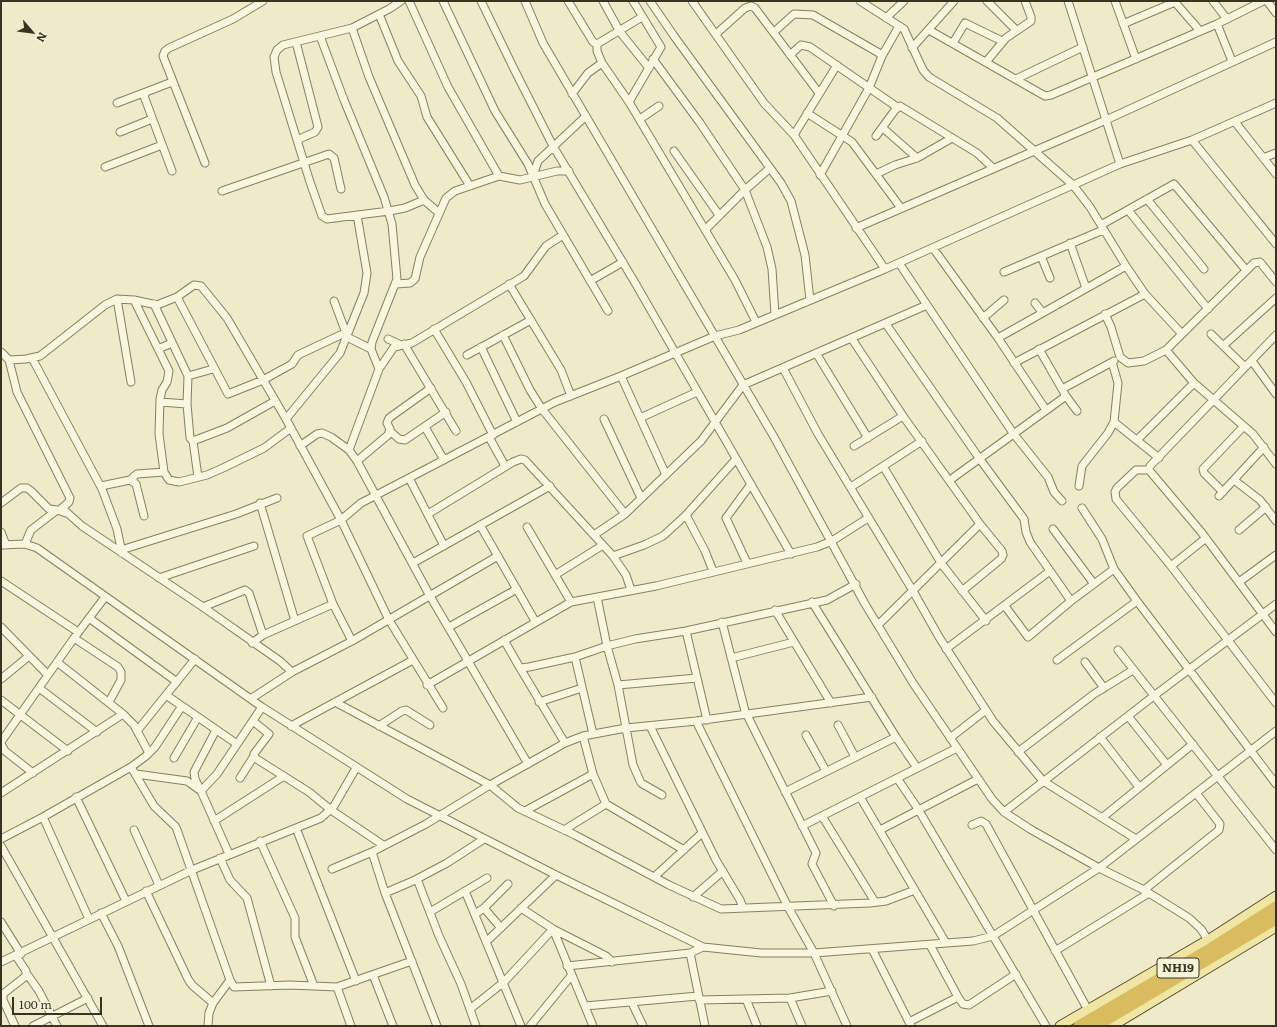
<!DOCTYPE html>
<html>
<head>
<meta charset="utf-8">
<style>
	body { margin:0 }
	#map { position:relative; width:1277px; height:1027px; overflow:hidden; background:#eeeaca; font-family:Literata,serif }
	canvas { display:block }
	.frame { position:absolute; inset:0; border:2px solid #3b3321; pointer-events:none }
	.north { position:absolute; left:12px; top:12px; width:40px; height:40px; -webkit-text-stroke:3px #f5f3da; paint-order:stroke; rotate:118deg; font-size:11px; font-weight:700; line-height:16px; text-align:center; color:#3b3321 }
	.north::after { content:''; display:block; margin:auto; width:14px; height:18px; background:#3b3321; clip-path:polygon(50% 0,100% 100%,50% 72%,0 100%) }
	.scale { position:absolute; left:12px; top:997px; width:90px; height:18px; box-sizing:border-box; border:2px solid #3b3321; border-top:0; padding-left:5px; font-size:12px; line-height:14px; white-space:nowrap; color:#3b3321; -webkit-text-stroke:3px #f5f3da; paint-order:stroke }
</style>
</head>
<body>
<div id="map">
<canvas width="1277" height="1027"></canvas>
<div class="frame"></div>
<div class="north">N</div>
<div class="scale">100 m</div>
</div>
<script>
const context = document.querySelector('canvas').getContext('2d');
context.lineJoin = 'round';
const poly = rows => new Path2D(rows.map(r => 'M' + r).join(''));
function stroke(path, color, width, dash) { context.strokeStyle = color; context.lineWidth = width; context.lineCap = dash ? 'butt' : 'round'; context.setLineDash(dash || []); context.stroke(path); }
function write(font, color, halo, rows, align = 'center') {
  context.font = font + ' Literata,serif'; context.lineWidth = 4; context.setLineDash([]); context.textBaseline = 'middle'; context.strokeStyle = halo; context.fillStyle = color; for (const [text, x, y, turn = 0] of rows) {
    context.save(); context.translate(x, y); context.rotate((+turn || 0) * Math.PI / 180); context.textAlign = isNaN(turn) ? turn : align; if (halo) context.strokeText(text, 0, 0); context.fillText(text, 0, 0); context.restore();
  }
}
const minor = poly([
	[401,1,389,9,352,28,283,45,277,50,274,57,276,72,310,182,322,216,327,219,389,211,405,208,424,200],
	[409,1,448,87,499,176,520,180,557,171,569,171],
	[443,1,495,111,528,164,545,204,608,311],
	[481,1,514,69,553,146,634,281,791,554],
	[525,1,543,43,774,437,865,604,913,683,992,799,1004,812,1030,829,1099,868,1144,890,1189,918,1201,929,1208,940],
	[568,1,593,42,597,44,642,17],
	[603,1,620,32,649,68],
	[633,1,661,47,629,102,735,280,756,322],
	[650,1,674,36,781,183,791,201,805,255,810,300],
	[692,1,764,103,794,135,885,269],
	[860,1,904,29,923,70,929,77,997,118,1073,185,1090,207,1126,266,1145,294,1182,334,1254,263,1260,262,1276,282],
	[987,1,1016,30],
	[1068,1,1120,164],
	[1115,1,1136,59],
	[1174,1,1200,31],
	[1213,1,1227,19],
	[1267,1,1276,13],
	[379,14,398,61,421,96,427,117,470,186],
	[886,18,904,1],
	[1123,24,1175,2],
	[1217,24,1232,61],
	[352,28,369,77,415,185,424,200,439,213],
	[929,30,1045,96,1051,95,1217,24,1263,1],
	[774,32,794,14,813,15,879,53,882,56,869,88,820,175],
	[716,34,745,8,751,6,755,8,819,93],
	[320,36,344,100,384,197,392,224,397,279,372,342,371,349,379,369],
	[296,42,318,127,315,132,297,140],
	[953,43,965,23,1002,41],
	[597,44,597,51,602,63,629,102],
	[912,48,954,1],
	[790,55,801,45,810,47,897,107],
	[882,56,899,26],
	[653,59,700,123,745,190,767,247,772,269,775,315],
	[986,62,1006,38,1031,21,1031,17,1025,1],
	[1016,79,1083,47],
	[572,94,588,73,602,63],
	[117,103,146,92],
	[807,113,852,142,901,208],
	[640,119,659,106],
	[1235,122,1276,174],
	[883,128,917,158],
	[120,132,152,119],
	[794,135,837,65],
	[876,136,895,110,900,106,977,153,993,168],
	[1192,140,1276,244],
	[674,151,719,215],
	[1263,158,1276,153],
	[205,163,163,56,165,51,169,48,233,19,263,1],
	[105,167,162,145],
	[172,171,144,96,146,92,172,82],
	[876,174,895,165,917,158,952,138],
	[533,176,538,161,586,116],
	[222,191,329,154,334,158,341,189],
	[1147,199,1204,269],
	[1128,210,1208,309],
	[1101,225,1174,184,1246,270],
	[856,228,1106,120,1276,42],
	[705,230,745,190,770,168],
	[1070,243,1086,288],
	[933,248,998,338,1046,410],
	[1041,256,1050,278],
	[1004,272,1103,230],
	[590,281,623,262],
	[396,284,410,283,415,279,420,257,446,198,455,191,499,176],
	[509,284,561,370,571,396],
	[177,297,228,394,263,380,292,364,298,355,349,331],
	[117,299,131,382],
	[134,300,169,371,167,382,162,390,160,399,159,434,164,472,169,480,179,482,207,475,223,468,264,448,291,428],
	[334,301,346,333],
	[1035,303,1042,312],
	[154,304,188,376,213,369],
	[927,305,1013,433,1048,477,1054,492,1062,501],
	[1105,314,1111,327,1120,357,1128,363,1144,361,1166,350,1182,334],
	[983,318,1004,300],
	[886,324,979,458,1024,519,1026,532,1030,542,1071,601],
	[434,329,466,382,493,435],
	[1211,334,1245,367],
	[503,335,530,390,542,409,625,514],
	[1276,335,1150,466,1149,470,1202,533,1276,632],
	[347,337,371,349],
	[998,338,1126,266],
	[388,339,399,344],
	[852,339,903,416,980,524],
	[404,344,456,431],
	[1223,346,1276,298],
	[481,347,517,422],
	[158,349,172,343],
	[1039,349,1066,396,1077,411],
	[1166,350,1194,383,1253,434,1276,464],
	[1,352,9,360,26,359,40,356,105,305,117,299,134,300,157,305,177,297,194,285,201,286,227,318,286,419,341,520,389,620,443,708],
	[816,353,868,438],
	[467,355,531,320],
	[32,358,102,489,117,529,122,553],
	[9,360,17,392,70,498,69,502,62,508,82,526,203,607,280,661,292,672],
	[1252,361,1276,394],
	[1014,363,1145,294],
	[783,368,818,434,913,591,939,637,993,721,1043,781,1136,839],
	[188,376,187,404,190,438,193,441,227,428,275,401],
	[621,376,666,475],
	[1062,389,1114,361],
	[160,402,187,404],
	[640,418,697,392],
	[286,419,340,353,364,293,367,273,357,215],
	[604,419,641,498],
	[1114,422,1159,458],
	[425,427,444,460],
	[390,431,399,439,405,440,446,412],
	[489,437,505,466],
	[1137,440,1194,383],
	[193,441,198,477],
	[300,446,317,434,322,433,331,437,349,450,357,461,430,596,528,764],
	[854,446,903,416],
	[349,450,379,369,394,347,412,343,524,276,546,246,563,235],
	[357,461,388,435,390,429,387,423,389,418,431,388],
	[883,466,941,563,986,621],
	[1149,470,1136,470,1117,488,1115,492,1116,499,1171,566,1276,703],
	[409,478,444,546],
	[950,480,1066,396],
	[1234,480,1260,500,1276,521],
	[133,482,133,477,137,474,164,472],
	[101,486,130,480,136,484,144,516],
	[1079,486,1082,466,1108,433,1114,422,1118,383,1112,362],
	[851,487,922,441],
	[1223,492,1204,473,1203,469,1244,426],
	[1219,496,1264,447],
	[1,503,21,488,27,488,31,491,49,509,57,510,66,513],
	[260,503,295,621],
	[1082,508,1102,539,1114,569,1137,601,1276,784],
	[428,514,513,462,521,459,525,460,613,556,626,575,631,590],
	[686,515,705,551,713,571],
	[480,525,535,621],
	[527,527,571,602],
	[1053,529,1094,584],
	[1239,530,1266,507],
	[1,532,6,545],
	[594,535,625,514,701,441,743,385,927,305,899,263],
	[25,544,31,530,57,510],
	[1,545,25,544,37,548,262,707,407,799,556,875,703,947,761,953,814,953,973,941,993,936,1099,868,1276,731],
	[121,550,236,514,277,498],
	[613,556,644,545,663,536,686,515,736,459],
	[413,563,550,486],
	[747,563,726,518,751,484],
	[1171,566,1206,538],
	[555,575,603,545],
	[159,578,254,546],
	[1,581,78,632],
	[1239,582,1276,555],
	[597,597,607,646,618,685,633,765,641,783,662,795],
	[812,602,896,737,917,768],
	[1005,606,1028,637,1071,601,1114,569],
	[203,607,245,590,249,593,263,635],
	[775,610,831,703],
	[89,618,177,682],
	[722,622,745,711,816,853,812,864,834,906],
	[878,625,980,524,1002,551,1003,555,1001,559,962,591],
	[1,627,48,675],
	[449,627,517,589],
	[686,631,707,720],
	[74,638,118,667,121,672,121,680,109,702],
	[504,640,520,668,529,667,575,657,607,646,635,639,686,631,827,600,856,584],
	[352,641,333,604,307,536,341,520,361,503,555,402,621,376,715,336,739,330,885,269,1120,164,1192,140,1276,103],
	[252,643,263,635,333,604],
	[946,649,1050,571],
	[1118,650,1276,850],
	[575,657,593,734],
	[731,658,794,642],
	[1057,660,1137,601],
	[57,662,123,714,134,725,149,753],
	[1085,662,1104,688],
	[520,668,565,743],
	[1,679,29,656],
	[427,685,571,602,656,586,817,547,832,541,868,518],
	[618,685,697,678],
	[39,688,97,732],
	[166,695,237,744],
	[252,698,292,672,352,641,498,556],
	[1,700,68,751],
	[335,702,490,785,518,808,575,835,669,885,721,909,870,903,886,901,915,890],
	[539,702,582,688],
	[1128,716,1167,765],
	[253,721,269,734,254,754,255,758,309,792,331,810,383,845],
	[696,721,788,907,814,953,847,1026],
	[838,725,855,757],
	[291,726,413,660],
	[379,726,402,711,406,710,430,725],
	[650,726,716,860,740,900,743,908],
	[137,731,195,659],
	[806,735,826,771],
	[583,736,593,774,606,804],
	[1100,737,1139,787],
	[950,738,986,710],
	[1,742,74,638,105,597],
	[1,744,5,751,33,773],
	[1018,752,1094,694,1133,670],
	[174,758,198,717],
	[131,767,154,806,176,827,230,980,234,987,290,985,337,987,412,961],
	[136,774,187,781,201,791],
	[240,778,254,756],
	[897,778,918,809,1046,1026],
	[200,789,195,779,194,772,216,730],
	[785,792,896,737],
	[1,793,123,714],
	[76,797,126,901],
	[860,797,946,943],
	[525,811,593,774],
	[1004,812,1155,695,1276,604],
	[822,816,875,902],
	[43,817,89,919],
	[1103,817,1193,744],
	[214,821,284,776],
	[972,825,981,821,986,824,1088,1010],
	[802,826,957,748],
	[296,828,356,981],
	[134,830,159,885],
	[564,830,606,804,684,850],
	[880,830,978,779],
	[1,839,43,817,131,767,146,756,155,747,182,706],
	[260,841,295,918,295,937,314,986],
	[1,846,103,1026],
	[372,852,385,893,437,1026],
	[229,854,201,791,217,774,262,707],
	[220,858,230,880,247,898,271,986],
	[332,869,372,852,426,824,490,785,565,743,583,736,626,728,696,721,872,697],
	[654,877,702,833],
	[417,879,439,936,461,984,476,1026],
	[1144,890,1219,830,1220,824,1196,793],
	[146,891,188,979,192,985,213,1003],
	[465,891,521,1026],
	[385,893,413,881,447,863,484,839],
	[693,897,723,871],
	[484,908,501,928],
	[521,908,553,929,606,956,612,962],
	[430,912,487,878],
	[101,913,118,946,149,1026],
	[475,914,484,908,508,884],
	[1,922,21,954],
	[486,942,556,875],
	[930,945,958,997,963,1004,969,1005,1016,974],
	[872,949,911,1026],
	[1055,951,1149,893],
	[690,953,705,1026],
	[1,962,192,870,321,818,334,806,356,768],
	[567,966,690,953,703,947],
	[27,974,39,991,57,1026],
	[373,975,393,1026],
	[337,987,351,1026],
	[790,998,802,1026],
	[746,999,757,1026],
	[699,1000,790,998,832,991],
	[632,1003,643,1026],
	[585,1006,698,996],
	[470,1009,504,982,553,929,593,1026],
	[909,1022,958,997],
	[15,1026,3,1000,3,994,26,976,26,971,16,956],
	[33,1026,88,998],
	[208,1026,209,1013,213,1003,230,980],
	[530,1026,571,976]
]);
const major = poly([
	[1060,1026,1208,940,1276,896],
	[1112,1026,1276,927]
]);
const highway = poly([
	[1079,1026,1210,949,1276,907],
	[1096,1026,1276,919]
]);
const shields = [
	[1178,968,42]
];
const shieldNames = [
	["NH19",1178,968]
];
stroke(minor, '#8a7f5f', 9);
stroke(major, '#594c32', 11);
stroke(highway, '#594c32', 13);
stroke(minor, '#f8f6de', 7);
stroke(major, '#efe6a4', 9);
stroke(highway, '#d9bc5f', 11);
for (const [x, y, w] of shields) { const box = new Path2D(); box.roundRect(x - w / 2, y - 10, w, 20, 3); context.fillStyle = '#f5f3da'; context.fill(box); stroke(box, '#3b3321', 1); }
write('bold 12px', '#3b3321', null, shieldNames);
</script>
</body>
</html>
